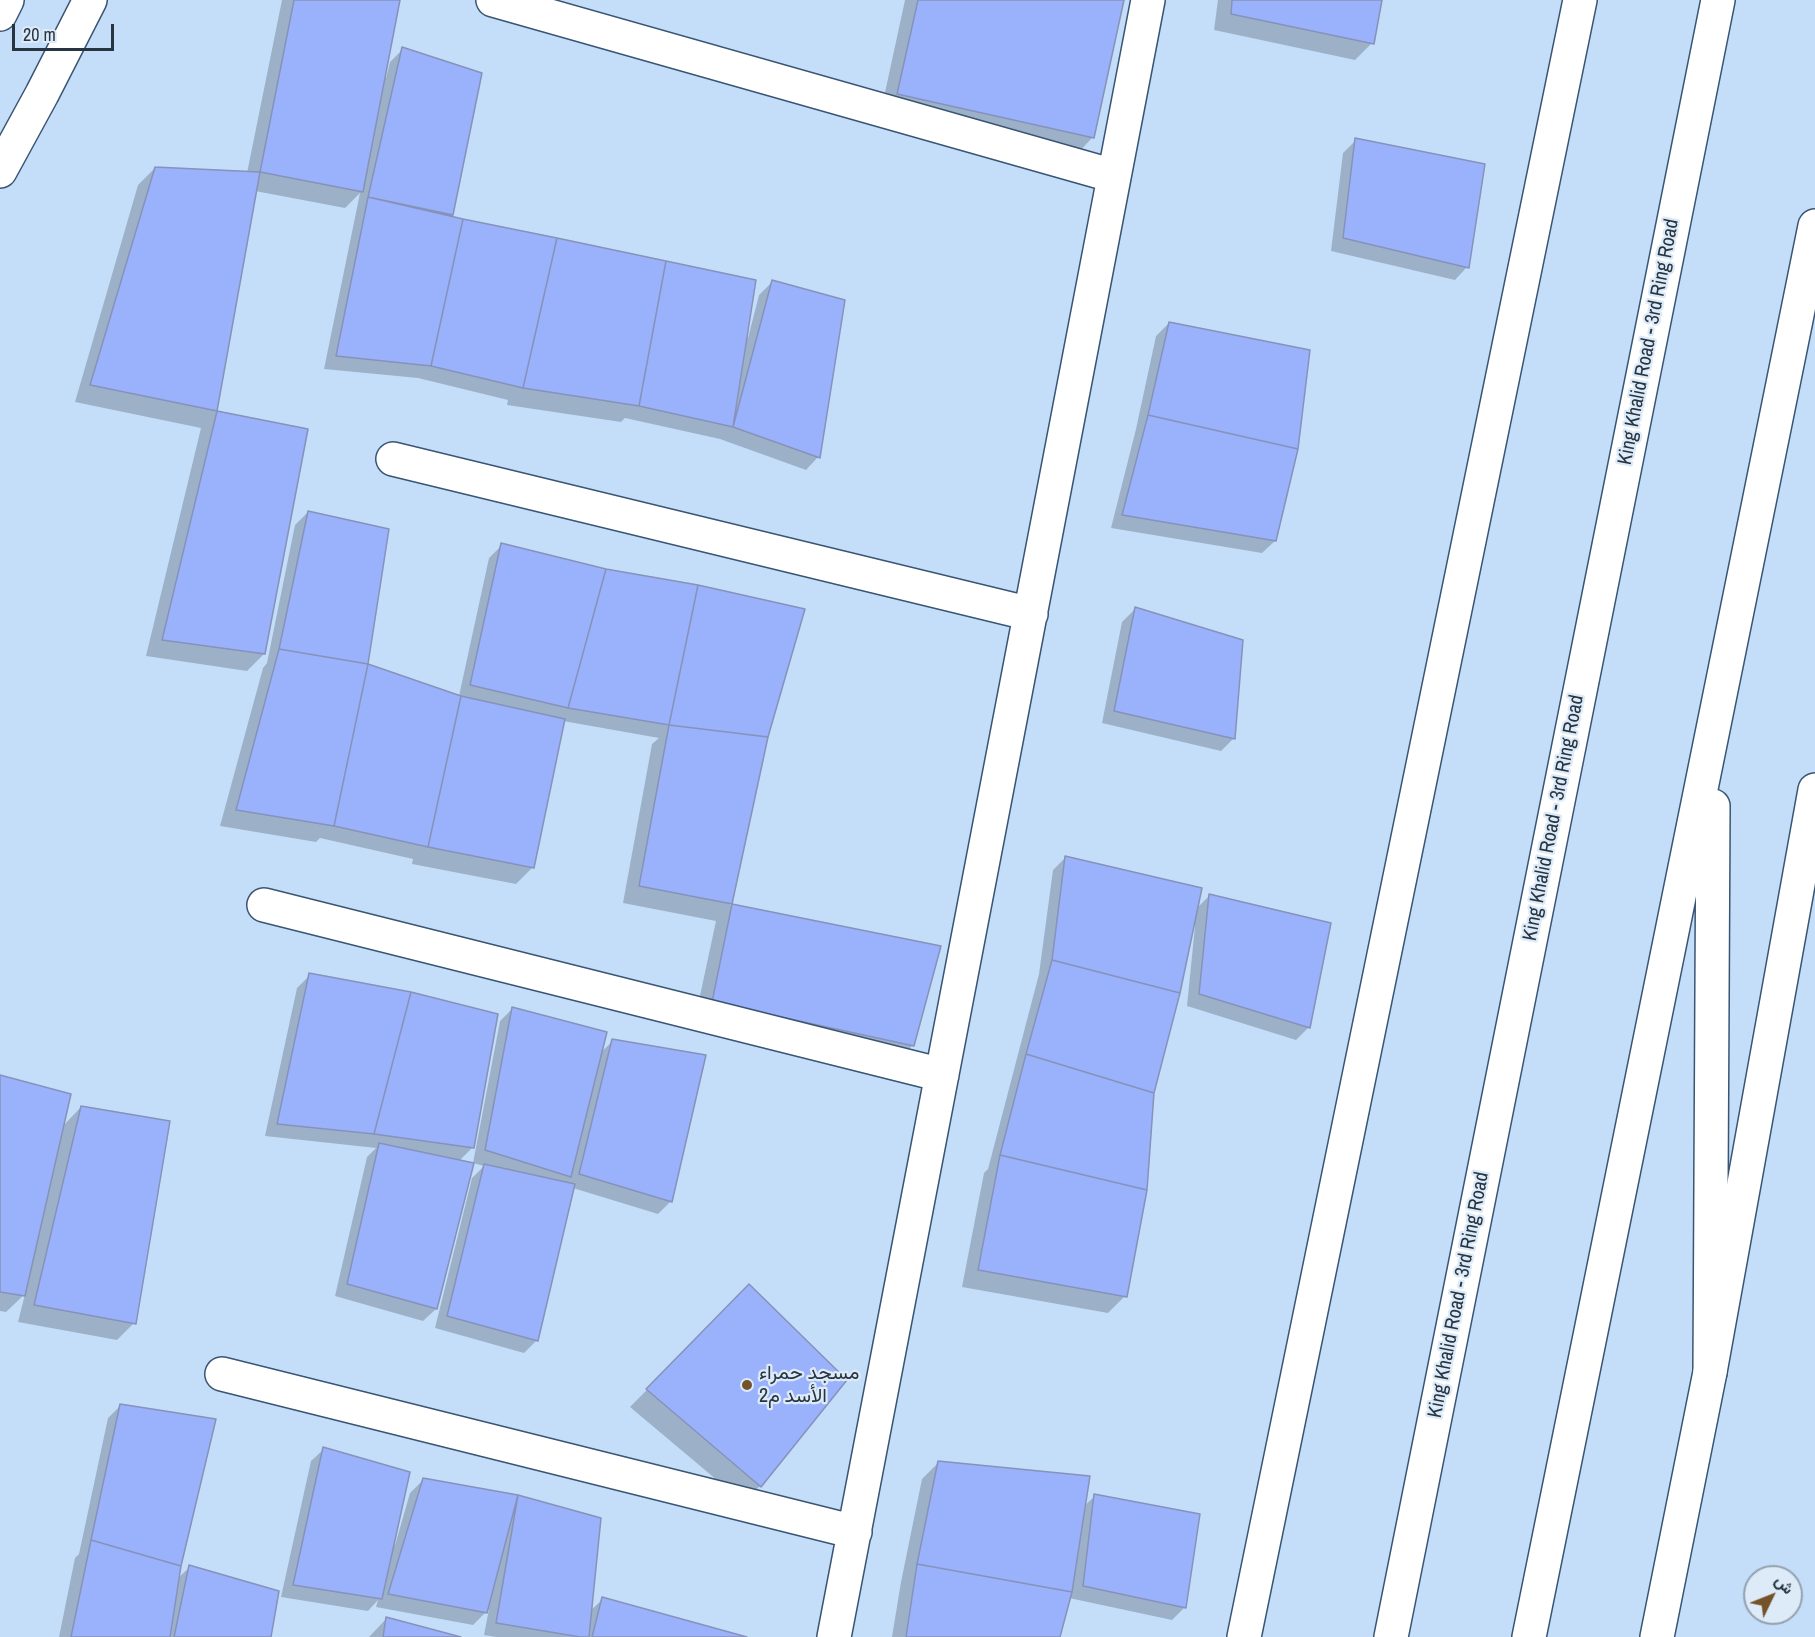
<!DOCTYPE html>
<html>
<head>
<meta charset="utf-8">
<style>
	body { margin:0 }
	#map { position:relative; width:1815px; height:1637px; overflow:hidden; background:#c4defa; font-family:"Archivo Narrow",Vazirmatn,sans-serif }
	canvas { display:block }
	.north { position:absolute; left:1743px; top:1565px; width:60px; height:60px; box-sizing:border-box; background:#ddeaf8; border:2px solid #94a1af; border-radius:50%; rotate:47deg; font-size:16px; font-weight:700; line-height:24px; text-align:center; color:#273441 }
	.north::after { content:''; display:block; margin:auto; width:21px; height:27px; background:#75532a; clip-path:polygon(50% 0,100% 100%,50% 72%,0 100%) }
	.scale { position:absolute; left:12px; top:24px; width:102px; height:27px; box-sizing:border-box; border:3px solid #273441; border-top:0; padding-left:8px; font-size:18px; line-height:21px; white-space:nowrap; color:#273441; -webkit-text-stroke:4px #ddeaf8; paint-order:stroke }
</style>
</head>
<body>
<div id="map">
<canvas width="1815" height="1637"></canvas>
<div class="north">ش</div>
<div class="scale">20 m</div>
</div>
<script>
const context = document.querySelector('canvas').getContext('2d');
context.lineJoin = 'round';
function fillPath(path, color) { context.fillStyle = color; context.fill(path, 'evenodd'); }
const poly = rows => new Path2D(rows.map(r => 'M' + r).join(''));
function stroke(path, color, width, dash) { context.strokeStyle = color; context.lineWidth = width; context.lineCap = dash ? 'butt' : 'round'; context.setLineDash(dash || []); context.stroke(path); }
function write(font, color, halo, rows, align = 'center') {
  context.font = font + ' "Archivo Narrow",Vazirmatn,sans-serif'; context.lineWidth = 4.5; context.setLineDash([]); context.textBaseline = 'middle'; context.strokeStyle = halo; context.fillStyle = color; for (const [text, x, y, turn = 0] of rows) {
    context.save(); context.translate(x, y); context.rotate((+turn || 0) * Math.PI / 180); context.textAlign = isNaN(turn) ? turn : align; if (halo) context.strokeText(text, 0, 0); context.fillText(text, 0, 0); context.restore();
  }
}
const shadow = poly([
	[282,0,398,0,384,77,386,78,390,62,403,49,452,215,449,218,748,338,759,295,772,282,818,457,806,470,720,439,625,418,621,422,507,405,508,400,418,378,324,369,360,193,345,208,255,191,216,413,307,430,264,654,247,671,146,656,201,428,75,402,138,185,155,168,247,173],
	[905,0,1123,0,1092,138,1076,155,881,111],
	[1218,0,1381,0,1372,43,1355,60,1214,30],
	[1356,140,1467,267,1455,280,1331,251,1343,153],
	[1169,323,1275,541,1262,553,1111,528,1136,429,1156,336],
	[308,512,367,665,459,696,489,558,502,545,766,738,730,905,939,947,913,1045,896,1062,695,1019,716,921,623,903,652,744,659,738,563,721,533,867,516,884,412,864,413,859,320,838,316,842,220,826,263,668,267,663,295,525],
	[1135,609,1241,641,1233,739,1221,751,1102,723,1122,622],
	[1066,857,1196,909,1209,896,1329,924,1308,1028,1296,1040,1187,1006,1195,926,1193,925,1153,1093,1125,1296,1108,1313,962,1287,984,1173,988,1169,1039,974,1053,870],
	[310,975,473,1147,458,1162,472,1165,436,1309,423,1321,335,1296,367,1157,376,1148,265,1136,297,988],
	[513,1008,600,1053,613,1041,671,1201,658,1214,573,1188,537,1340,524,1353,435,1328,472,1178,484,1166,473,1163,500,1021],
	[0,1076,62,1127,81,1107,134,1323,117,1340,18,1322,25,1294,6,1312,0,1311],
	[749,1286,760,1486,743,1502,630,1407],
	[121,1405,178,1578,190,1567,269,1637,59,1637,75,1558,79,1554,108,1418],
	[324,1449,392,1544,395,1545,410,1493,423,1480,517,1496,599,1519,590,1611,603,1599,742,1637,496,1637,484,1635,489,1609,473,1625,376,1607,378,1600,368,1611,281,1597,311,1461],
	[939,1462,1083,1507,1095,1496,1185,1607,1172,1620,1069,1598,1059,1637,892,1637,901,1582,922,1479],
	[386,1619,455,1637,369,1637]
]);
const building = poly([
	[294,0,400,0,363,192,260,172,294,0],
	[918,0,1124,0,1094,138,897,94,918,0],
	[1232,0,1382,0,1374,44,1231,14,1232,0],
	[402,47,482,73,453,215,368,197,402,47],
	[1355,138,1485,164,1469,268,1343,238,1355,138],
	[155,167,260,172,217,411,90,385,155,167],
	[368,197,463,219,431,366,336,356,368,197],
	[463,219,557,238,523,388,431,366,463,219],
	[557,238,666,261,639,406,523,388,557,238],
	[666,261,756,280,733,427,639,406,666,261],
	[772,280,845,300,820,458,733,427,772,280],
	[1169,322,1310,350,1298,449,1148,415,1169,322],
	[217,411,308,429,265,654,162,640,217,411],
	[1148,415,1298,449,1276,541,1122,515,1148,415],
	[308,511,389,529,368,664,279,649,308,511],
	[501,543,606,569,568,708,470,685,501,543],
	[606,569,698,585,669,725,568,708,606,569],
	[698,585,805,609,768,737,669,725,698,585],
	[1135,607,1243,640,1235,739,1114,711,1135,607],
	[279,649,368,664,334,826,236,810,279,649],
	[368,664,461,696,428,847,334,826,368,664],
	[461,696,565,719,534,868,428,847,461,696],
	[669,725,768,737,732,904,639,886,669,725],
	[1065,856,1202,888,1180,993,1052,960,1065,856],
	[1209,894,1331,923,1310,1028,1199,994,1209,894],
	[732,904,941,946,914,1046,712,1002,732,904],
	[1052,960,1180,993,1154,1093,1026,1054,1052,960],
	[309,973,411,992,374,1134,277,1124,309,973],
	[411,992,498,1014,474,1148,374,1134,411,992],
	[512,1007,607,1032,571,1177,485,1150,512,1007],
	[612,1039,706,1055,672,1202,579,1174,612,1039],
	[1026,1054,1154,1093,1147,1190,1000,1155,1026,1054],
	[0,1075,71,1094,25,1296,0,1292,0,1075],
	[81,1106,170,1121,136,1324,34,1305,81,1106],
	[379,1143,474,1163,437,1309,347,1284,379,1143],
	[1000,1155,1147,1190,1127,1297,978,1270,1000,1155],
	[484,1164,575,1184,538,1341,447,1316,484,1164],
	[749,1284,847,1380,761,1487,646,1389,749,1284],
	[120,1404,216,1419,181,1566,91,1540,120,1404],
	[323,1447,410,1472,382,1599,293,1585,323,1447],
	[938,1461,1090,1476,1072,1592,917,1564,938,1461],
	[423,1478,518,1495,487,1613,388,1594,423,1478],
	[1094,1494,1200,1514,1186,1608,1083,1586,1094,1494],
	[518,1495,601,1518,589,1637,580,1637,496,1623,518,1495],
	[91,1540,181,1566,170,1637,71,1637,91,1540],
	[917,1564,1072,1592,1060,1637,906,1637,917,1564],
	[189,1565,279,1591,271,1637,174,1637,189,1565],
	[602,1597,747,1637,592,1637,602,1597],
	[386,1617,461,1637,383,1637,386,1617]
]);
const minor = poly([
	[493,0,1114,176],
	[0,14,7,0],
	[0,171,42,94,90,0],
	[393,459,1031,614],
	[264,905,942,1075],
	[222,1374,855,1532],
	[834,1637,1148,0],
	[1244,1637,1580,0],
	[1657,1637,1710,1372,1815,790]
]);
const highway = poly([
	[1710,1372,1713,806],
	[1391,1637,1718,0],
	[1529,1637,1815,226]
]);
const markers = [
	[747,1385,6,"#75532a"]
];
const streetNames = [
	["King Khalid Road - 3rd Ring Road",1649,342,-79],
	["King Khalid Road - 3rd Ring Road",1554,818,-79],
	["King Khalid Road - 3rd Ring Road",1459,1295,-79]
];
const poiNames = [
	["مسجد حمراء",759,1374],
	["الأسد م2",759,1397]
];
fillPath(shadow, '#0003');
fillPath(building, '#9ab1fb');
stroke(building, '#8692b9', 1.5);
stroke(minor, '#395573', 36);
stroke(highway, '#395573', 36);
stroke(minor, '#fff', 33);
stroke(highway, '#fff', 33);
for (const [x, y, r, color] of markers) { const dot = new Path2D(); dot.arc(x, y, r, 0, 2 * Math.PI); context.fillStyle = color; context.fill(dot); stroke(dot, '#ddeaf8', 2); }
write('20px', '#273441', '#ddeaf8', streetNames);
write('20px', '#273441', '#ddeaf8', poiNames, 'left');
</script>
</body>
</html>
